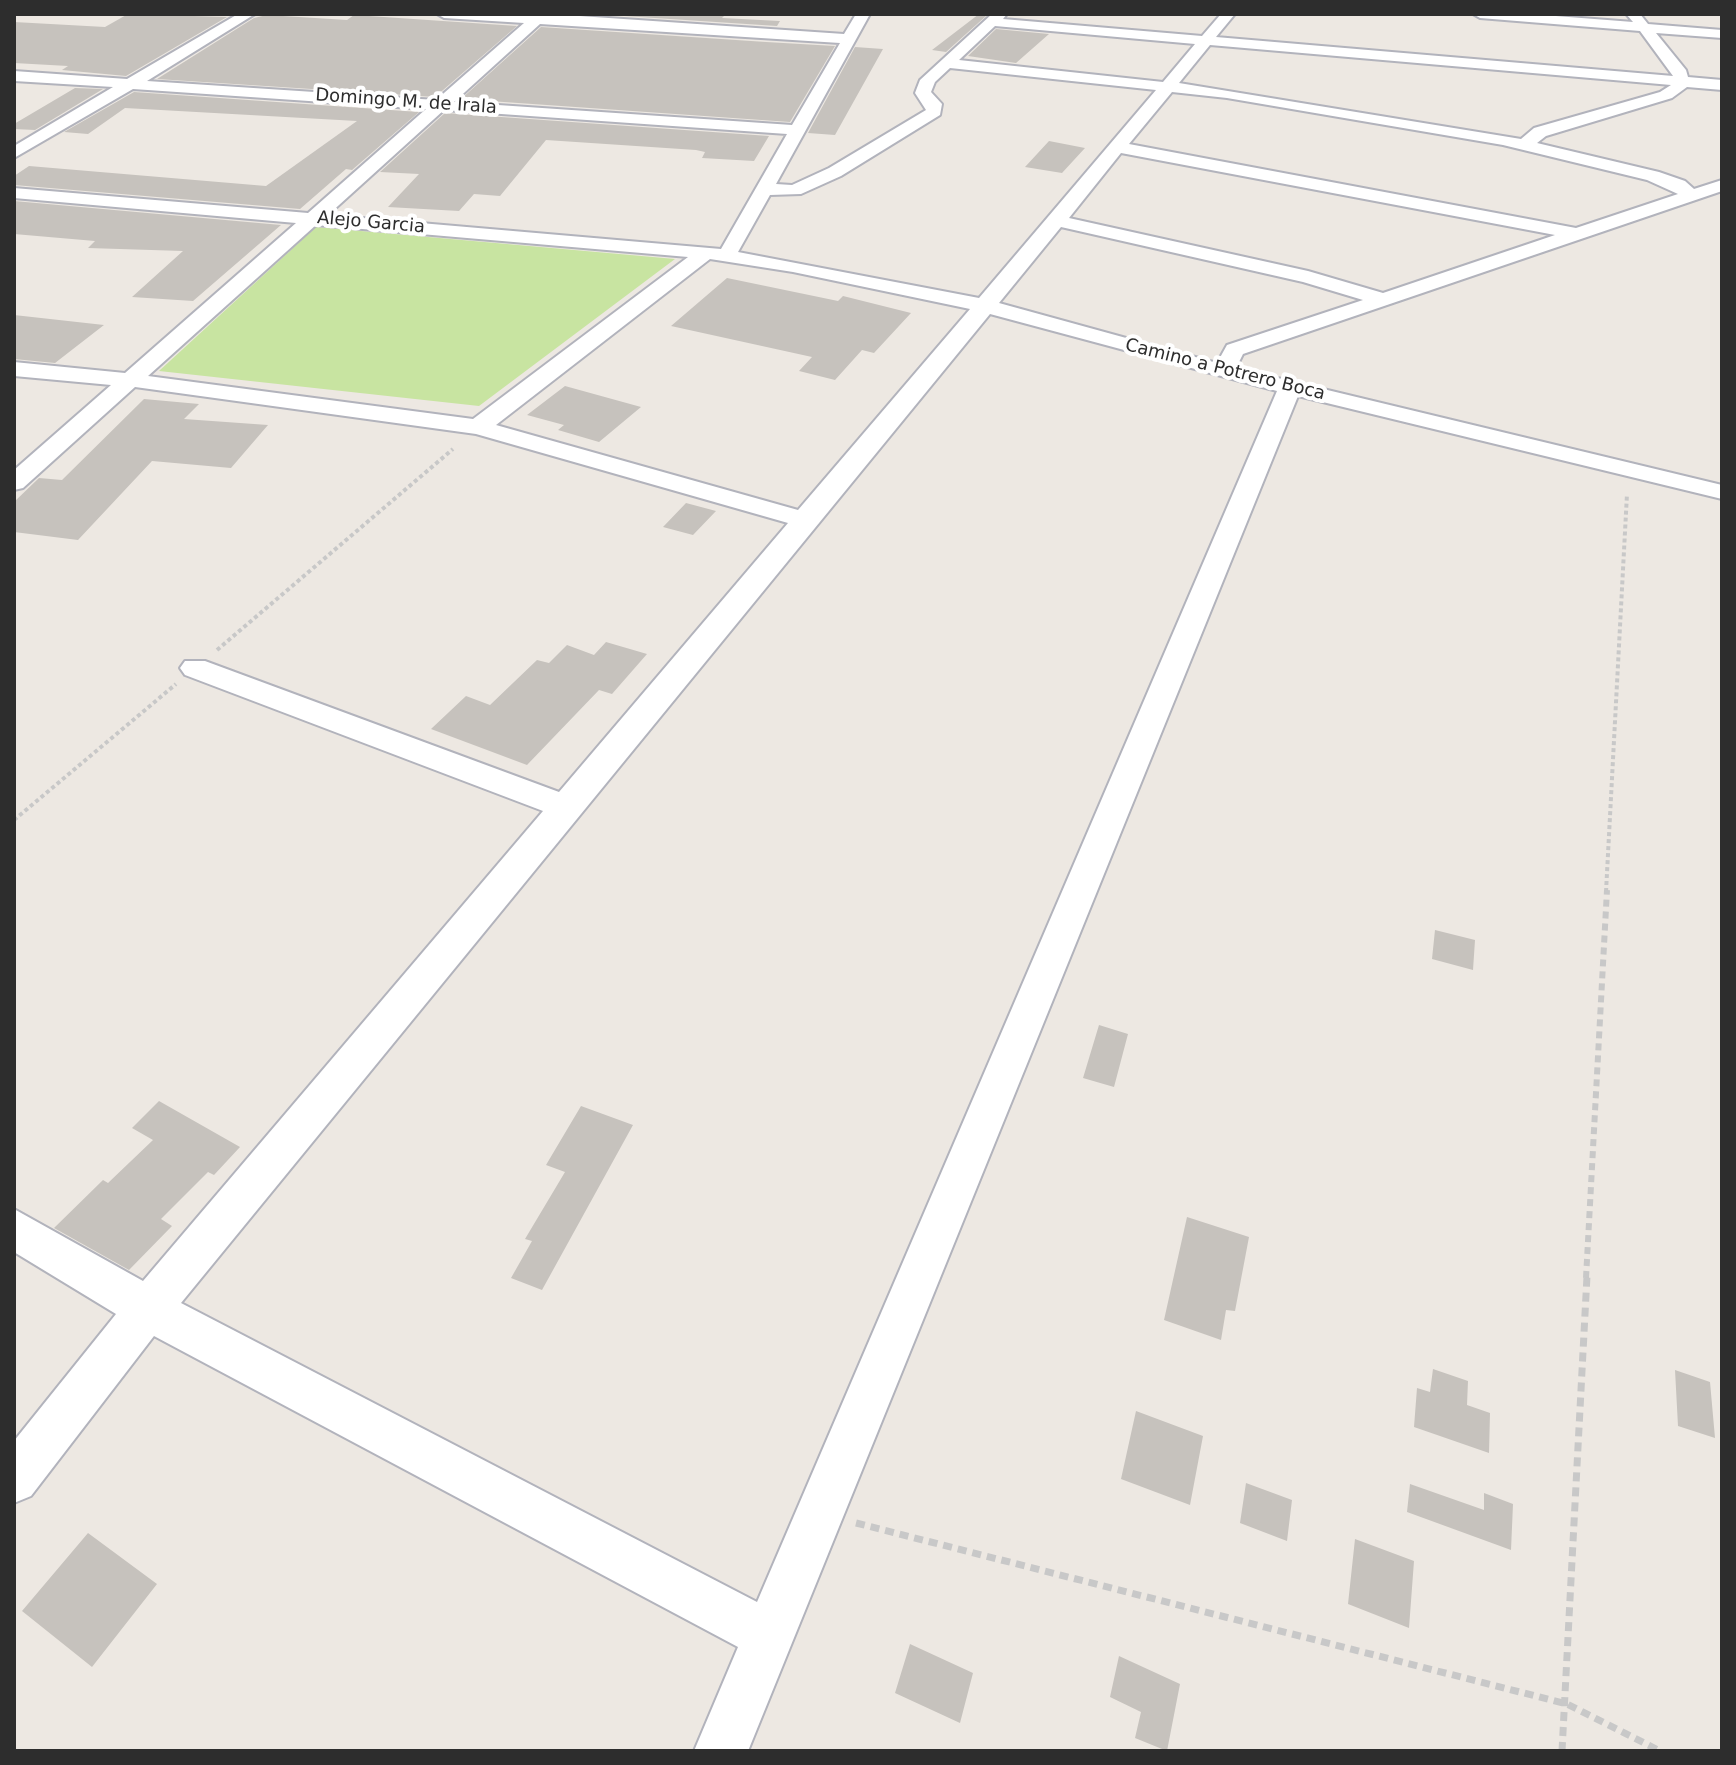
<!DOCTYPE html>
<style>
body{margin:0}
#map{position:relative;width:1736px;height:1765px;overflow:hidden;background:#ede8e2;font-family:"DejaVu Sans",sans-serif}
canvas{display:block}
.frame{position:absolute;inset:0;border:16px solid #2d2d2d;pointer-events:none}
</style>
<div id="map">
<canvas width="1736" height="1765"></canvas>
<div class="frame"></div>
</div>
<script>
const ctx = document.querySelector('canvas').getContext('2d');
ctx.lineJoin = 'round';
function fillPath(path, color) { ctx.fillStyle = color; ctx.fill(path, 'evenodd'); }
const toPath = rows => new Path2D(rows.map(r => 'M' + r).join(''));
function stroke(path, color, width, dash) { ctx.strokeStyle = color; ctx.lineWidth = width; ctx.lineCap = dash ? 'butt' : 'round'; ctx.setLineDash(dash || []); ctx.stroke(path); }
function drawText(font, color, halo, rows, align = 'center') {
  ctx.font = font + ' "DejaVu Sans",sans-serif'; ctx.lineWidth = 8; ctx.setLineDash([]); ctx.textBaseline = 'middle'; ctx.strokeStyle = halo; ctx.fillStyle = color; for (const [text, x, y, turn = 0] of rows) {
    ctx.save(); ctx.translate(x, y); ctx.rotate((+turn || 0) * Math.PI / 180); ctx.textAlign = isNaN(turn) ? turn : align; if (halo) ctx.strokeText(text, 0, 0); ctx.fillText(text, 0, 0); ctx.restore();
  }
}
const pitch = toPath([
 [316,227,675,259,479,406,159,371]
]);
const building = toPath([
 [128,14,227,17,126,76,62,70,68,66,14,63,14,22,105,27],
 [594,14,726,14,722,18,780,21,777,26],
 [979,14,986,16,946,52,932,50],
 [267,15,347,20,354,15,517,26,435,97,157,79,254,18],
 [541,27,766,42,835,46,790,122,461,99],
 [996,29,1049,34,1016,63,968,56],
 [855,47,883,49,835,135,808,133],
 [75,88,103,89,35,130,14,129,14,124],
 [134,92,419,112,352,170,346,169,300,209,14,185,14,176,29,166,266,186,357,121,125,108,88,134,64,132],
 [445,113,769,136,754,161,702,158,705,152,696,150,546,140,500,196,474,194,459,211,388,207,419,174,380,172],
 [1049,141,1085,148,1062,173,1025,167],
 [14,201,281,225,193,301,132,297,183,251,88,248,95,241,14,234],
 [727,278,838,301,843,296,911,313,874,353,862,350,835,380,799,371,812,357,671,326],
 [14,315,104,325,55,363,14,359],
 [565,386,641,407,599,442,558,430,564,425,527,415],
 [144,399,199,404,184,419,268,425,231,468,152,461,78,540,14,532,14,502,39,478,62,480],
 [686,503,716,511,693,535,663,527],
 [606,642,647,654,612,694,599,690,527,765,431,729,466,696,490,705,537,660,549,663,567,645,594,655],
 [1435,930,1475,940,1473,970,1432,959],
 [1099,1025,1128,1034,1114,1087,1083,1078],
 [159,1101,240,1147,214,1175,208,1172,161,1219,172,1226,129,1270,54,1228,103,1180,108,1183,153,1140,132,1128],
 [581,1106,633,1125,542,1290,511,1278,532,1241,525,1239,565,1172,546,1165],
 [1187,1217,1249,1237,1235,1311,1226,1310,1221,1340,1164,1320],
 [1433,1369,1468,1381,1467,1405,1490,1413,1489,1453,1414,1427,1417,1388,1430,1392],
 [1675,1370,1710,1382,1715,1438,1678,1426],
 [1136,1411,1203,1436,1190,1505,1121,1479],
 [1246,1483,1292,1500,1287,1541,1240,1523],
 [1410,1484,1484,1510,1484,1493,1513,1504,1511,1550,1407,1512],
 [88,1533,157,1584,92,1667,22,1611],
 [1355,1539,1414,1561,1409,1628,1348,1604],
 [910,1644,973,1673,960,1723,895,1693],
 [1119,1656,1180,1684,1167,1751,1135,1738,1141,1712,1110,1697]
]);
const pathFar2 = toPath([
 [217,650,453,449],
 [14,820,176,684],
 [1606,892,1627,494]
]);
const pathFar1 = toPath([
 [1586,1278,1607,890]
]);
const path = toPath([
 [856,1523,1567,1704,1660,1751],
 [1562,1751,1587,1276]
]);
const minor = toPath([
 [238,14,255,14,147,81,436,100,524,23,444,18,437,14,550,14,844,34,856,14,870,14,776,184,792,185,829,168,926,110,915,93,920,80,992,14,1007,14,1003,19,1202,36,1221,14,1235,14,1216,37,1673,76,1640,31,1480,18,1473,14,1530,14,1633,22,1626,14,1640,14,1648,24,1722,30,1722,38,1656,33,1686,70,1688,77,1722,80,1722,90,1687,87,1672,98,1546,136,1537,143,1659,172,1685,181,1694,189,1722,180,1722,191,1243,354,1236,368,1722,485,1722,499,1298,396,748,1751,694,1751,738,1647,154,1336,31,1496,14,1503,14,1441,116,1314,14,1252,14,1209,143,1281,543,811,185,675,180,668,185,661,205,661,559,792,788,523,476,434,135,387,23,488,14,490,14,470,111,385,14,376,14,362,125,373,296,223,14,198,14,188,308,213,426,109,133,89,14,158,14,146,113,87,14,81,14,71,127,79,238,14],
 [540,24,840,43,792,125,454,102,540,24],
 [995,26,1195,44,1163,82,959,60,995,26],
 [1210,45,1671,85,1660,92,1534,128,1521,139,1179,83,1210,45],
 [950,68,1156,90,979,298,738,252,770,195,801,194,841,176,940,115,942,104,931,92,935,82,950,68],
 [1172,92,1227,98,1503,145,1647,180,1678,194,1576,228,1129,144,1172,92],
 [444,110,787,134,721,249,328,215,444,110],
 [1121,153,1555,235,1383,293,1308,271,1069,218,1121,153],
 [316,225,688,257,473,419,148,376,316,225],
 [1061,227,1303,282,1363,300,1227,345,1217,363,999,303,1061,227],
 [710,259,793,272,970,309,798,510,496,425,710,259],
 [990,314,1277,391,757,1602,181,1303,990,314]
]);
const farStreetnames = [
 ["Domingo M. de Irala",406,102,4],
 ["Alejo Garcia",371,223,5],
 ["Camino a Potrero Boca",1225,370,14]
];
fillPath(pitch, '#c8e4a1');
fillPath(building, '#c6c2bd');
stroke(minor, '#b2b3bc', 4);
stroke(pathFar2, '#c8c8c8', 4, [4, 3]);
stroke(pathFar1, '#c8c8c8', 6, [7, 5]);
stroke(path, '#c8c8c8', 7, [9, 6]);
fillPath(minor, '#fff');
drawText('18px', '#2d2d2d', '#fff', farStreetnames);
</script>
